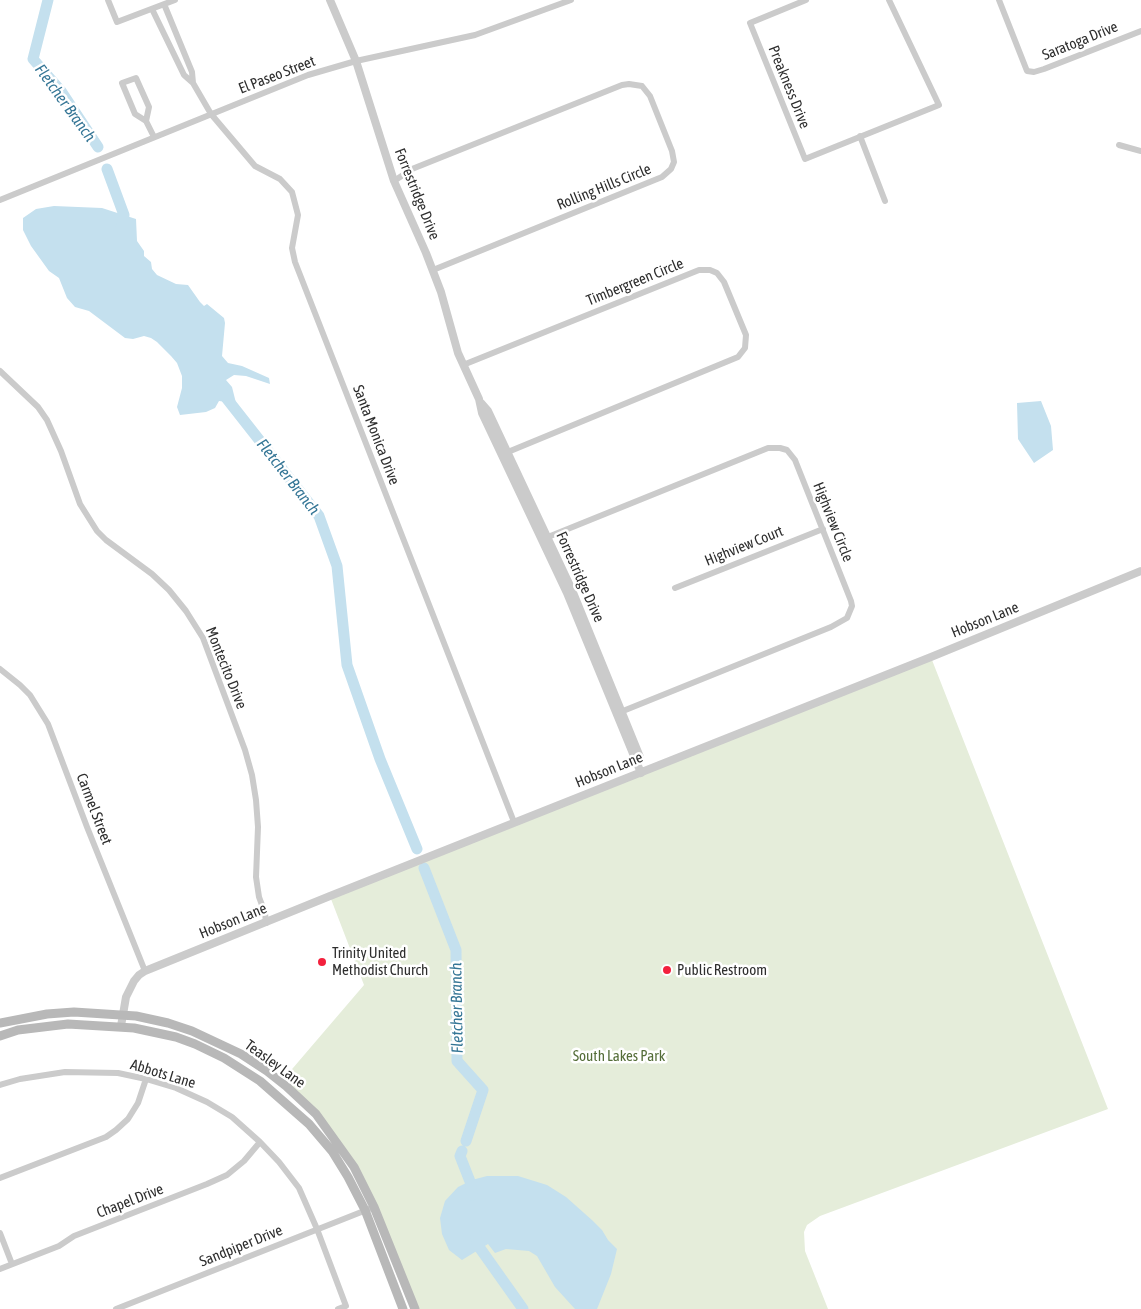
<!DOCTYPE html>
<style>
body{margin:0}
canvas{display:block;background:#fff}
</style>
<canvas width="1141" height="1309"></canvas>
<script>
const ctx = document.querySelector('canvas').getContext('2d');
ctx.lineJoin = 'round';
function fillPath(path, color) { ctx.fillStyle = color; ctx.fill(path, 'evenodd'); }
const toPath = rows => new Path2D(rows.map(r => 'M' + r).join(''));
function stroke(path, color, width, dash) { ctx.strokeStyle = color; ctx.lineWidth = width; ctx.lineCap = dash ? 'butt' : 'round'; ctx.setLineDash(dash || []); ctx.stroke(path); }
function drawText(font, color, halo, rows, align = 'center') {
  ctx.font = font + ' "Asap Condensed",sans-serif'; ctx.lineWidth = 5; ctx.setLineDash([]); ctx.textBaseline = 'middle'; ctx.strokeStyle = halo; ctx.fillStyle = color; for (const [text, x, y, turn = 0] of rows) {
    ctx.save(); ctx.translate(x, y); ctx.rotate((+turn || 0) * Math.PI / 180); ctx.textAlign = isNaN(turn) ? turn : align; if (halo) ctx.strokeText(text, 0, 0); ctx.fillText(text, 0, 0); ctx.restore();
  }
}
const green = toPath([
 [932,660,1108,1109,820,1216,807,1225,804,1232,805,1251,828,1309,416,1309,374,1207,316,1114,281,1082,364,985,331,899]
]);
const water = toPath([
 [54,206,102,208,136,219,137,241,144,251,144,256,151,262,152,269,157,275,176,284,188,285,200,302,204,306,207,304,224,318,225,323,222,356,228,363,242,366,269,378,270,384,246,376,234,375,226,380,232,387,236,403,219,401,215,408,206,412,180,415,177,407,182,388,182,376,177,363,171,356,157,342,151,338,144,336,133,339,125,338,89,311,75,307,67,298,59,278,49,271,31,246,23,230,23,218,36,209],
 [1041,401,1051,426,1053,450,1034,463,1018,439,1017,403],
 [487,1176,518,1176,547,1185,566,1197,593,1221,602,1230,608,1240,617,1249,611,1274,597,1309,575,1309,555,1287,537,1256,529,1251,506,1249,495,1253,488,1244,462,1260,449,1250,442,1234,440,1218,445,1201,458,1187,472,1180]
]);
const river = toPath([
 [48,0,33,59,61,91,98,147],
 [107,169,124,215,121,229],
 [220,390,319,516,337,566,347,665,380,759,417,849],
 [424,868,456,950,457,1061,483,1090,466,1141],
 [462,1151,460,1156,471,1184,472,1195],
 [476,1235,477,1244,523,1309]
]);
const minor = toPath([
 [108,0,117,22,175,0],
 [806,0,750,23,805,159,939,105,889,0],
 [999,0,1027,71,1034,72,1044,69,1141,31],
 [164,4,192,72,193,83],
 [152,9,184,75,193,83,211,114,255,166,280,179,292,192,298,215,292,248,295,262,514,822],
 [146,121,149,107,136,78,122,83,135,114,146,121,154,137],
 [860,136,885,201],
 [1119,145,1141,151],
 [394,181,412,169,622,85,629,84,642,86,650,96,672,151,674,162,671,169,662,177,433,270],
 [0,200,308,75,356,61,475,35,571,0],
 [463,365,699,270,710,270,717,273,724,282,746,335,745,348,738,357,503,454],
 [0,371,38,407,47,420,61,451,80,504,97,531,106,540,152,574,169,590,186,611,203,638,245,750,252,775,256,800,258,827,256,877,259,897,265,913,266,923],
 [543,539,768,448,780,448,787,450,795,460,851,601,852,606,847,618,831,627,618,713],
 [675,588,823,529],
 [0,669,20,685,30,695,48,724,87,827,145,971],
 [0,1085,20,1079,65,1072,118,1073,146,1079,176,1088,207,1102,232,1117,260,1142,279,1162,299,1188,317,1229,346,1306,338,1309],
 [0,1178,106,1137,116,1130,128,1119,138,1103,146,1079],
 [0,1233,12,1264],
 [0,1269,59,1246,74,1236,207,1184,227,1175,244,1161,260,1142],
 [116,1309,374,1207]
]);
const tertiary = toPath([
 [330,0,356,61,394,181,426,253,441,292,458,353,479,399,482,413,567,593,641,773],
 [481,403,488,411,572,590,640,757],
 [121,1026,126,997,134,981,139,975,145,971,330,896,931,657,1141,571]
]);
const secondary = toPath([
 [0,1023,47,1014,74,1012,136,1016,168,1023,192,1031,241,1054,267,1071,286,1086,316,1114,354,1167,374,1207,415,1309],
 [0,1036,18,1030,68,1024,134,1028,176,1037,195,1044,224,1058,260,1081,309,1124,332,1151,348,1177,365,1210,403,1309]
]);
const markers = [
 [322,962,5,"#f3213d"],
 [667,970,5,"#f3213d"]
];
const streetNames = [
 ["Saratoga Drive",1080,41,-22],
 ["El Paseo Street",277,75,-21],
 ["Preakness Drive",789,87,68],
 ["Rolling Hills Circle",604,187,-22],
 ["Forrestridge Drive",417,194,68],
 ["Timbergreen Circle",635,282,-22],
 ["Santa Monica Drive",376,435,69],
 ["Highview Circle",833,522,68],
 ["Highview Court",744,546,-22],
 ["Forrestridge Drive",580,577,66],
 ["Hobson Lane",985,620,-22],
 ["Montecito Drive",226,668,68],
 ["Hobson Lane",609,770,-22],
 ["Carmel Street",94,809,69],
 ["Hobson Lane",233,921,-22],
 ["Teasley Lane",275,1064,36],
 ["Abbots Lane",163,1074,17],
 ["Chapel Drive",130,1201,-21],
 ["Sandpiper Drive",241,1246,-22]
];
const poiNames = [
 ["Trinity United",332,953],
 ["Methodist Church",332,970],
 ["Public Restroom",677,970]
];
const parkNames = [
 ["South Lakes Park",619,1056]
];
const waterNames = [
 ["Fletcher Branch",65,103,54],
 ["Fletcher Branch",288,477,52],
 ["Fletcher Branch",457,1008,-91]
];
fillPath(green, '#e5edda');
fillPath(water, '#c4e0ee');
stroke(river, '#c4e0ee', 11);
stroke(minor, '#cbcbcb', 6);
stroke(tertiary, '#cbcbcb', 8);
stroke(secondary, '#b8b8b8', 9);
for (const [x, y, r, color] of markers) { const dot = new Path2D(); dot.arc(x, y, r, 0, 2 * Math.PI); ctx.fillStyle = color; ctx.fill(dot); stroke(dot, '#fff', 2); }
drawText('15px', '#2e2e2e', '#fff', streetNames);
drawText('15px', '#2e2e2e', '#fff', poiNames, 'left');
drawText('15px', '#546d38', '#fff', parkNames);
drawText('italic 16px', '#357696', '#fff', waterNames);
</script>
